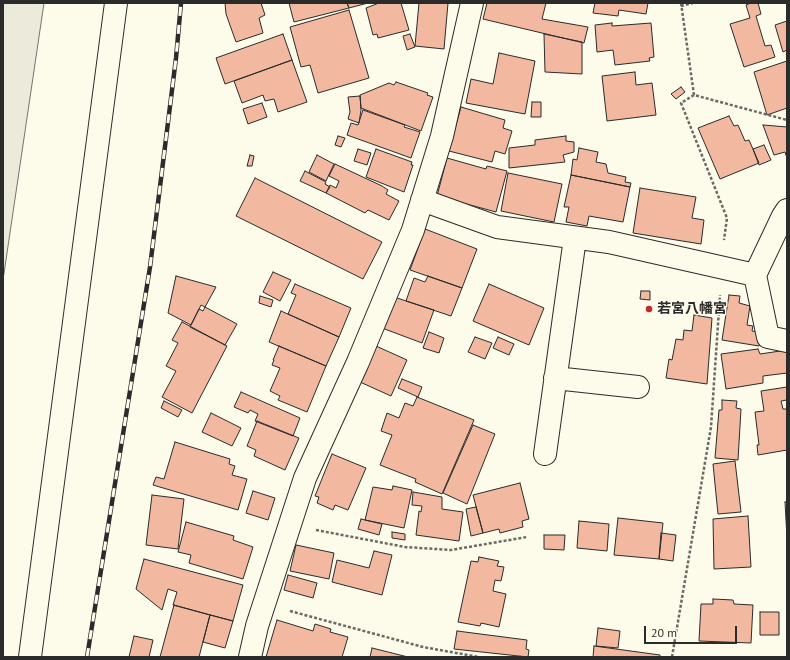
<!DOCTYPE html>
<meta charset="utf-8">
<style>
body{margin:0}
#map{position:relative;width:790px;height:660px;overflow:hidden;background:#fdfbea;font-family:"PT Sans",sans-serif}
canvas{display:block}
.frame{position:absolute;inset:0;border:4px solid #2b2b2b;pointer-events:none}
.scale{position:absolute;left:644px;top:626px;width:93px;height:18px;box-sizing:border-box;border:2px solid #2b2b2b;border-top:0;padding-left:5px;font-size:12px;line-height:14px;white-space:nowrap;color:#2b2b2b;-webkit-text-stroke:3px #fdfbea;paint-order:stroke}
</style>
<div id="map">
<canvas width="790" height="660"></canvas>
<div class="frame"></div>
<div class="scale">20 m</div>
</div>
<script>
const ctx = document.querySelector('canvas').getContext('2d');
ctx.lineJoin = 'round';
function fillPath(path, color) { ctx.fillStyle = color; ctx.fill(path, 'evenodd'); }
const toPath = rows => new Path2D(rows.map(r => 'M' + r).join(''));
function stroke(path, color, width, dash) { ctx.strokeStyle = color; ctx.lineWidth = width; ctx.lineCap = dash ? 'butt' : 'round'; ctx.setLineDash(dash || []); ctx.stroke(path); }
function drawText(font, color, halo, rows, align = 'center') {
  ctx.font = font + ' "PT Sans","Noto Sans JP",sans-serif'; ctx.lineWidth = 3; ctx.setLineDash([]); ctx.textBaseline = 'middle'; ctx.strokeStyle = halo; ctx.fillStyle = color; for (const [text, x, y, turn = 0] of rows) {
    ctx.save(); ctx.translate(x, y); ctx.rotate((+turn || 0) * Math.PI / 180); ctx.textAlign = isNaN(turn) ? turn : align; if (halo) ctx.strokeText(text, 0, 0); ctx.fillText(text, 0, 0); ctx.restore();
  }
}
const green = toPath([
 [3,3,44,3,3,280,3,3]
]);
const building = toPath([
 [225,3,261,3,265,15,259,18,263,33,236,42,226,14,225,3],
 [289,3,347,3,349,8,294,22,289,3],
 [347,3,368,3,349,8,347,3],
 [379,3,401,3,409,30,378,38,377,34,373,35,366,8,379,3],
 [419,3,448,3,444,49,415,46,419,3],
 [487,3,546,3,542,19,588,27,584,43,483,19,487,3],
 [595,3,648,3,646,14,619,10,618,16,593,13,595,3],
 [751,3,758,3,761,14,756,16,765,46,771,45,775,57,744,67,730,24,750,18,746,5,751,3],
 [349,10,369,78,318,93,310,65,301,67,290,27,349,10],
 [787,21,787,50,783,52,775,25,787,21],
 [612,23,612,26,651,23,654,57,649,58,650,61,615,65,613,50,597,52,595,25,612,23],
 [283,34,292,60,225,84,216,58,283,34],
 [410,34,415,47,407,50,403,36,410,34],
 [544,34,582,42,582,74,545,72,544,34],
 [499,53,535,61,525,114,466,103,471,79,493,84,499,53],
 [292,60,307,102,278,112,274,99,265,101,263,95,242,103,234,81,292,60],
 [787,61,787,108,767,115,754,72,787,61],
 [635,72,636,85,652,83,656,115,607,121,602,76,635,72],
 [396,82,428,93,427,95,433,97,421,131,361,108,360,95,389,83,394,85,396,82],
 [681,87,685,92,676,99,671,94,681,87],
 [360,96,361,110,359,123,348,119,350,112,348,97,360,96],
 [532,102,541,102,541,117,531,117,532,102],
 [262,103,267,117,248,124,243,109,262,103],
 [461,107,505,120,503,128,512,131,505,154,495,151,492,162,449,151,461,107],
 [363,110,405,125,404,127,420,132,411,158,347,135,351,123,358,125,363,110],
 [729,116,734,126,738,125,745,141,749,140,759,163,720,179,698,128,729,116],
 [763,125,787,127,787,158,785,152,774,155,763,125],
 [338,136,345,138,341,147,335,145,338,136],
 [566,136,566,141,574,142,574,152,563,155,565,162,509,168,509,148,535,145,535,140,566,136],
 [764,145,771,160,759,165,753,149,764,145],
 [579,148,598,152,596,162,606,164,608,173,626,177,625,182,631,183,630,187,571,175,573,159,577,160,579,148],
 [358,149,371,153,367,165,354,161,358,149],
 [376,149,412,162,411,165,413,165,404,192,366,177,376,149],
 [250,155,254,156,252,166,247,166,250,155],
 [317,155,334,164,326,181,309,172,317,155],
 [447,158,486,169,487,166,507,171,496,212,437,196,447,158],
 [335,164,382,186,388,190,386,194,399,201,389,220,368,210,365,213,326,193,330,185,336,188,339,181,329,176,335,164],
 [305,171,326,182,325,184,330,187,326,193,300,181,305,171],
 [508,173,562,184,554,222,501,211,508,173],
 [571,175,630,187,623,222,589,216,587,226,566,222,569,207,564,207,571,175],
 [255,178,382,242,363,279,236,216,255,178],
 [640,188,696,197,692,218,704,220,701,244,633,233,640,188],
 [425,229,477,249,462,288,410,270,425,229],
 [273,272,291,280,280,301,263,292,273,272],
 [176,276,216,287,205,307,201,305,191,325,168,313,176,276],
 [428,276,462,288,451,316,406,301,414,278,425,282,428,276],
 [295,284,351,308,339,337,288,314,296,295,291,293,295,284],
 [489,284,544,308,529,345,473,321,489,284],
 [641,291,650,291,650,300,640,299,641,291],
 [729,295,740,296,739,303,750,306,747,325,753,326,752,331,758,332,761,338,759,346,722,340,729,295],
 [260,296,273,300,271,307,259,303,260,296],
 [394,297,434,310,422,343,382,328,394,297],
 [205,307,237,324,225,345,190,327,199,309,203,311,205,307],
 [281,311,339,337,326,366,269,342,281,311],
 [694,315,712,318,707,384,666,378,669,359,672,360,676,339,683,340,684,330,692,331,694,315],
 [182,322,227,346,192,413,162,397,176,371,166,366,178,343,172,340,182,322],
 [429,332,444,338,439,353,423,348,429,332],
 [475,337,492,343,485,359,468,352,475,337],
 [498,337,514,344,509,355,493,348,498,337],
 [279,346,326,366,307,412,278,400,280,396,270,391,280,368,272,365,274,360,273,360,279,346],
 [376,346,407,360,391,396,360,382,376,346],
 [758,349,760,354,787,350,787,373,763,376,763,383,726,389,721,354,758,349],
 [402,379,422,387,418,397,398,388,402,379],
 [787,387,787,400,781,401,783,409,787,409,787,450,758,455,757,445,759,445,755,412,764,411,761,391,787,387],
 [241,392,300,418,293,436,255,421,258,414,250,410,248,413,234,407,241,392],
 [417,397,474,420,442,494,415,482,416,479,380,465,392,435,381,431,387,413,399,418,405,403,413,406,417,397],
 [722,400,737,401,736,408,741,409,738,460,715,458,719,410,722,410,722,400],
 [164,401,182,410,178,417,161,408,164,401],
 [211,413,241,428,232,446,202,432,211,413],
 [257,421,299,438,285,470,254,456,256,450,247,446,257,421],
 [473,425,495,434,467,504,443,493,473,425],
 [175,442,230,459,229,464,235,466,232,475,247,479,238,510,153,485,156,477,164,479,175,442],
 [332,454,366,468,348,510,335,505,333,510,317,503,319,497,315,496,332,454],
 [735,461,741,512,718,514,713,464,735,461],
 [520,483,529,519,522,521,523,527,500,533,499,529,483,533,473,495,520,483],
 [393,486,412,490,404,528,365,520,373,487,392,490,393,486],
 [253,491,275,498,268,520,246,513,253,491],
 [413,492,442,497,442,509,463,512,459,541,416,535,419,511,421,512,422,506,412,505,413,492],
 [152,495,184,499,178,549,146,545,152,495],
 [785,502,787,502,787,538,785,502],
 [476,507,483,533,471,536,466,509,476,507],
 [748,516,751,567,714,569,713,519,748,516],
 [618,518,663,523,659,559,614,555,618,518],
 [361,519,382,524,379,535,358,529,361,519],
 [579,521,609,524,607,551,577,548,579,521],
 [186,522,234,536,233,540,253,547,243,579,189,563,191,555,178,552,186,522],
 [392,532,405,534,405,540,392,538,392,532],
 [661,533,676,535,673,561,659,559,661,533],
 [544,535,565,535,564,550,544,549,544,535],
 [296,545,334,553,329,579,290,571,296,545],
 [374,551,392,555,382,595,332,582,337,560,369,568,374,551],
 [479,557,499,561,497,566,504,567,501,581,495,580,493,591,506,594,499,627,481,623,480,626,458,622,471,561,478,562,479,557],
 [144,559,243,585,233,621,173,605,177,592,168,589,162,610,136,589,144,559],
 [288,575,317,583,313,598,284,590,288,575],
 [713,599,733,600,734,604,753,605,751,643,699,641,701,604,713,604,713,599],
 [174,605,210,615,199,657,160,657,174,605],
 [760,612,779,612,779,635,760,635,760,612],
 [210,615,233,621,225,648,203,642,210,615],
 [277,620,313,631,315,624,331,629,330,632,348,637,342,657,266,657,277,620],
 [598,628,620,631,618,648,596,646,598,628],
 [457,631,527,640,526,649,529,650,528,657,454,649,457,631],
 [134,636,153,640,149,657,129,657,134,636],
 [594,646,660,655,660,657,593,657,594,646],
 [372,648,408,657,370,657,372,648]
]);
const path = toPath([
 [681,3,694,95,787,120],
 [681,6,693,3],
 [694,95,681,103,727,218,724,240],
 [316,530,405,547,451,550,527,537],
 [290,611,423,647,479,657],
 [672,657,711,427,720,295]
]);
const street = toPath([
 [422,200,497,227,609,242,755,275],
 [787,210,783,216,755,275,768,337,787,341],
 [555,378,638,387],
 [545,454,575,238],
 [30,657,116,3],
 [250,657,257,626,305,478,358,362,413,230,442,136,472,3]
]);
const rail = toPath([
 [87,657,150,267,176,58,181,3]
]);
const markers = [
 [649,309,4,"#c62828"]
];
const poiNames = [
 ["若宮八幡宮",657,309]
];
fillPath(green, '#ecebdb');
stroke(green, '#74746e', 1);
fillPath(building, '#f2b8a0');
stroke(building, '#2b2b2b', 1);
stroke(street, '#2b2b2b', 24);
stroke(path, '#6a6964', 2.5, [3, 2]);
stroke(street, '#fdfbea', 22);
stroke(rail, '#2b2b2b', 4.5);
stroke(rail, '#fdfbea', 3, [9]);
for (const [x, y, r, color] of markers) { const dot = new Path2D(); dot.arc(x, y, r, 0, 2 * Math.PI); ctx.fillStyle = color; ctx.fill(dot); stroke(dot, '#fdfbea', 1.5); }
drawText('bold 14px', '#2b2b2b', '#fdfbea', poiNames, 'left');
</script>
